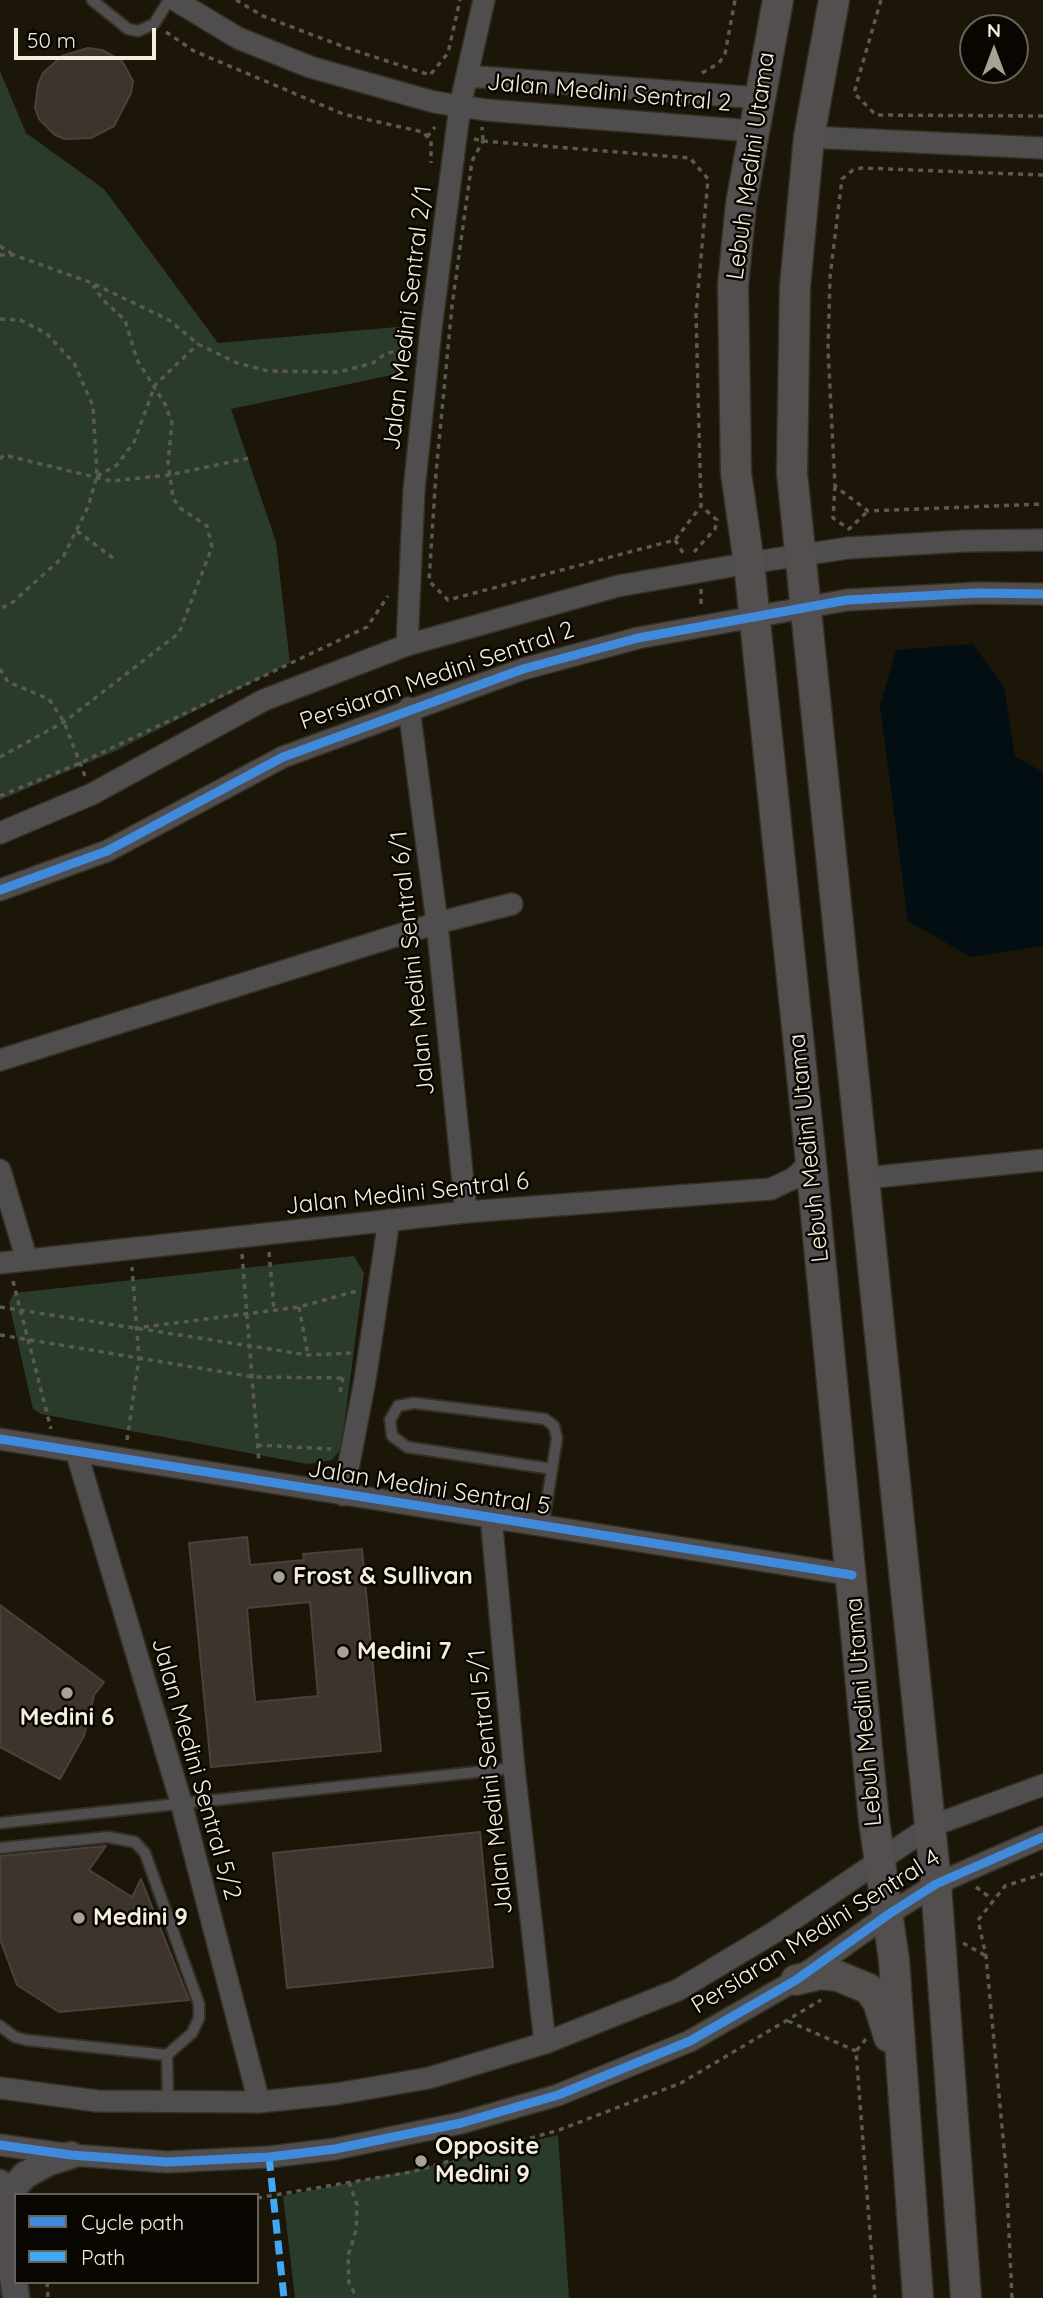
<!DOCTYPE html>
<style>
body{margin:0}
#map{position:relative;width:1043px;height:2298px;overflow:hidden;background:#1b1608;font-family:Quicksand,sans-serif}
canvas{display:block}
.legend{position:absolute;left:14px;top:2193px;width:245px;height:91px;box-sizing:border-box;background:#090500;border:2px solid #676258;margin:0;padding:9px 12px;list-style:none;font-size:21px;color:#f4eedd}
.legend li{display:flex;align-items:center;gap:14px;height:35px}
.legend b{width:35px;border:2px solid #676258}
.north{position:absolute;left:959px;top:14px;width:70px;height:70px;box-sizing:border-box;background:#090500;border:2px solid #676258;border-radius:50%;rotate:0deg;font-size:19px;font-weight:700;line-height:28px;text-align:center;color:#f4eedd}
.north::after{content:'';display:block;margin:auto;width:24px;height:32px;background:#a8a292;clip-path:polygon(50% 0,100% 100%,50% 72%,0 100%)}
.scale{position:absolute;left:14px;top:28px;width:142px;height:32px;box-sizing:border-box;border:4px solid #f4eedd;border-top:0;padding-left:9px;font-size:21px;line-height:24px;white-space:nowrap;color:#f4eedd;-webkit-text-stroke:5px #090500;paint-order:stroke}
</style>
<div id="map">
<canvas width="1043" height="2298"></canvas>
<ul class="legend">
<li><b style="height:9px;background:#408adc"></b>Cycle path</li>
<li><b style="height:9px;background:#3fa9f5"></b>Path</li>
</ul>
<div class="north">N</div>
<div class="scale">50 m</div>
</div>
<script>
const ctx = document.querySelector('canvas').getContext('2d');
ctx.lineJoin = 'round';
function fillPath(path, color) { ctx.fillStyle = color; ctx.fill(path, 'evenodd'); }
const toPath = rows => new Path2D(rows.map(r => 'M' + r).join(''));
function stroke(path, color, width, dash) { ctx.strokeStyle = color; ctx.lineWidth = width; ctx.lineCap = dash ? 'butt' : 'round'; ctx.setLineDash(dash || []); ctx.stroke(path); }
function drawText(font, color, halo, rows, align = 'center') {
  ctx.font = font + ' Quicksand,sans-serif'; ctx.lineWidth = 5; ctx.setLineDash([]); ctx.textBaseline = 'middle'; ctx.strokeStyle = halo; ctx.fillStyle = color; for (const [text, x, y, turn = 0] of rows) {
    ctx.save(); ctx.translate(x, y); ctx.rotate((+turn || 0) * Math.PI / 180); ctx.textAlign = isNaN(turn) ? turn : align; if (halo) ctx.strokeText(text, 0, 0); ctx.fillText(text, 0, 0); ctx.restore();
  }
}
const green = toPath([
 [0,71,26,133,104,189,218,343,408,326,401,373,231,409,276,542,290,663,118,750,0,800],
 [354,1256,364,1273,341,1449,332,1460,307,1464,41,1414,33,1409,9,1303,14,1293],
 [558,2135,569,2298,295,2298,283,2196,409,2171]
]);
const water = toPath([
 [973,644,1004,687,1015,757,1043,772,1043,946,971,957,908,921,880,705,896,650]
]);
const building = toPath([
 [88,48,102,50,122,61,133,81,131,93,114,126,91,138,65,139,55,135,39,119,35,108,38,85,43,73,62,56,88,48],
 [247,1537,250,1565,304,1560,303,1554,362,1549,381,1751,211,1767,189,1543,247,1537],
 [310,1602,318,1696,255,1702,247,1608,310,1602],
 [0,1605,104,1682,94,1695,84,1736,60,1779,0,1747,0,1605],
 [480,1832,493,1967,287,1988,273,1853,480,1832],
 [106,1846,89,1870,132,1897,141,1879,189,2000,59,2012,17,1985,0,1939,0,1856,106,1846]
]);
const path = toPath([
 [236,0,263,16,347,48,430,75,448,53,460,0],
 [881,0,854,93,876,115,1043,116],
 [166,32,194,51,343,114,423,132,431,141,431,163],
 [702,73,719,63,725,54,735,0],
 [427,137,435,127],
 [474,139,483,141,482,127],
 [483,141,690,158,708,179,696,313,701,506,675,540,448,600,429,581,436,473,452,306,472,161,483,141],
 [1043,175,862,168,853,170,842,179,830,277,828,349,835,486,868,511,1043,504],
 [0,246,12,254],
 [0,255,14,255,92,283,169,320,198,344,237,363,268,371,339,372,373,363,385,354,408,348],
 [0,319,20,320,46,333,74,363,93,406,97,476,88,507,63,557,13,602,0,609],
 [0,459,4,455,111,481,169,475,249,458],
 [97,476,117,465,134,442,155,385,198,344],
 [835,486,833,518,849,529,868,511],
 [77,531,113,558],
 [675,540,685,556],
 [694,552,715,529,717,520,701,506],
 [701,589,701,609],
 [0,669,8,682,49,699,64,722,85,776],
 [0,757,64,722,179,633,212,547,207,526,180,508,173,498,168,462,172,423,165,404,137,360,125,320,103,300,93,285],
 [0,796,80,763,367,627,388,596],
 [269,1252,274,1310],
 [242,1254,259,1463],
 [13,1281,51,1429],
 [0,1307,308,1355,351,1353],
 [299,1307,308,1355],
 [144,1327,299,1307,360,1290],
 [0,1335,253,1377,345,1378],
 [340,1392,343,1377],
 [127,1440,139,1358,132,1267],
 [257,1445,331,1449],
 [976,1887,992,1899],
 [963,1943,986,1956],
 [788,2021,856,2051],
 [866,2039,856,2051,875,2298],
 [349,2182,357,2205,356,2230,348,2256,349,2283,357,2298],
 [257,2198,411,2172,559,2130,681,2083,821,2000],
 [47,2282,48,2298],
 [1012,2298,1006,2169,986,1956,978,1920,1005,1886,1043,1874]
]);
const service = toPath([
 [92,0,128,29,138,31,154,24,169,0],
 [543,1525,557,1438,554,1426,545,1419,414,1403,398,1406,390,1420,392,1436,407,1447,552,1469],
 [0,1823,514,1768],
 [0,1848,108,1837,135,1842,145,1853,199,2004,199,2018,192,2033,167,2055,26,2040,15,2037,0,2026],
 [167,2055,168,2103]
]);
const minor = toPath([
 [175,0,238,38,310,67,434,102,486,110,753,131],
 [467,76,759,98],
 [809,137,1043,148],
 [407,645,414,490,431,329,460,106,484,0],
 [409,708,437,923,466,1212],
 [0,833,92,794,264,700,407,645,618,586,749,563,848,548,965,541,1043,540],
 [0,890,107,851,283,757,523,669,638,638,847,600,978,593,1043,594],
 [0,1060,437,923,512,904],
 [0,1170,27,1260],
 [866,1178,1043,1160],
 [0,1263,466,1212,771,1189,794,1178,811,1162],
 [0,1439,852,1575],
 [76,1451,181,1802,259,2102],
 [343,1495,365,1380,389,1220],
 [491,1516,514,1768,545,2043],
 [0,2088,97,2101,259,2102,336,2094,429,2078,545,2043,678,1990,773,1933,929,1827,1043,1785],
 [0,2145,71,2155,167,2162,269,2157,335,2149,461,2123,558,2095,690,2041,796,1980,889,1914,936,1884,1043,1837]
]);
const tertiary = toPath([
 [0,2183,16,2298],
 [6,2206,13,2188,25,2175,49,2162,71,2155]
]);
const secondary = toPath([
 [778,0,741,204,733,285,736,473,749,563,811,1162,874,1821,894,1960,918,2298],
 [834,0,809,137,795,287,792,473,936,1884,966,2298],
 [796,1980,821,1974,838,1976,869,1989,878,2002,889,2037]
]);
const quiet = toPath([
 [269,2157,284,2298]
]);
const cycleway = toPath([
 [0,890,107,851,283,757,523,669,638,638,847,600,978,593,1043,594],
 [0,1439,852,1575],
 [0,2145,71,2155,167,2162,269,2157,335,2149,461,2123,558,2095,690,2041,796,1980,889,1914,936,1884,1043,1837]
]);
const markers = [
 [279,1577,7,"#a8a292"],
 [343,1652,7,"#a8a292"],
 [67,1693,7,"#a8a292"],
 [79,1918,7,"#a8a292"],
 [421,2161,7,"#a8a292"]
];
const streetNames = [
 ["Jalan Medini Sentral 2",609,93,5],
 ["Lebuh Medini Utama",751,166,-82],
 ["Jalan Medini Sentral 2/1",408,318,-83],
 ["Persiaran Medini Sentral 2",437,676,-19],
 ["Jalan Medini Sentral 6/1",413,963,-96],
 ["Lebuh Medini Utama",809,1148,-96],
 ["Jalan Medini Sentral 6",407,1194,-6],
 ["Jalan Medini Sentral 5",429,1488,9],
 ["Lebuh Medini Utama",864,1712,-95],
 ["Jalan Medini Sentral 5/2",196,1769,74],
 ["Jalan Medini Sentral 5/1",491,1782,-96],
 ["Persiaran Medini Sentral 4",816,1932,-32]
];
const poiNames = [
 ["Frost & Sullivan",293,1577],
 ["Medini 7",357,1652],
 ["Medini 6",67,1718,"center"],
 ["Medini 9",93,1918],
 ["Opposite",435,2147],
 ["Medini 9",435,2175]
];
fillPath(green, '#2a3b2b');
fillPath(water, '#020e12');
fillPath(building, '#3d342d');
stroke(building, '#4a413b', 2);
stroke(service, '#332f23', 14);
stroke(minor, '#332f23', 24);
stroke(tertiary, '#332f23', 30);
stroke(secondary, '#332f23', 33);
stroke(path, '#5b5855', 3.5, [5, 5]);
stroke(service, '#504d4e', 10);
stroke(minor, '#504d4e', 21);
stroke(tertiary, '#504d4e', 26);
stroke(secondary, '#524f4e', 30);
stroke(quiet, '#3fa9f5', 7, [14, 7]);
stroke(cycleway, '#408adc', 9);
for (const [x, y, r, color] of markers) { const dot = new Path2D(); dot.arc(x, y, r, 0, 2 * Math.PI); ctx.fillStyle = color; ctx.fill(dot); stroke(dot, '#090500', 2.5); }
drawText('24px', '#f4eedd', '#090500', streetNames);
drawText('bold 24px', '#f4eedd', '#090500', poiNames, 'left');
</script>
